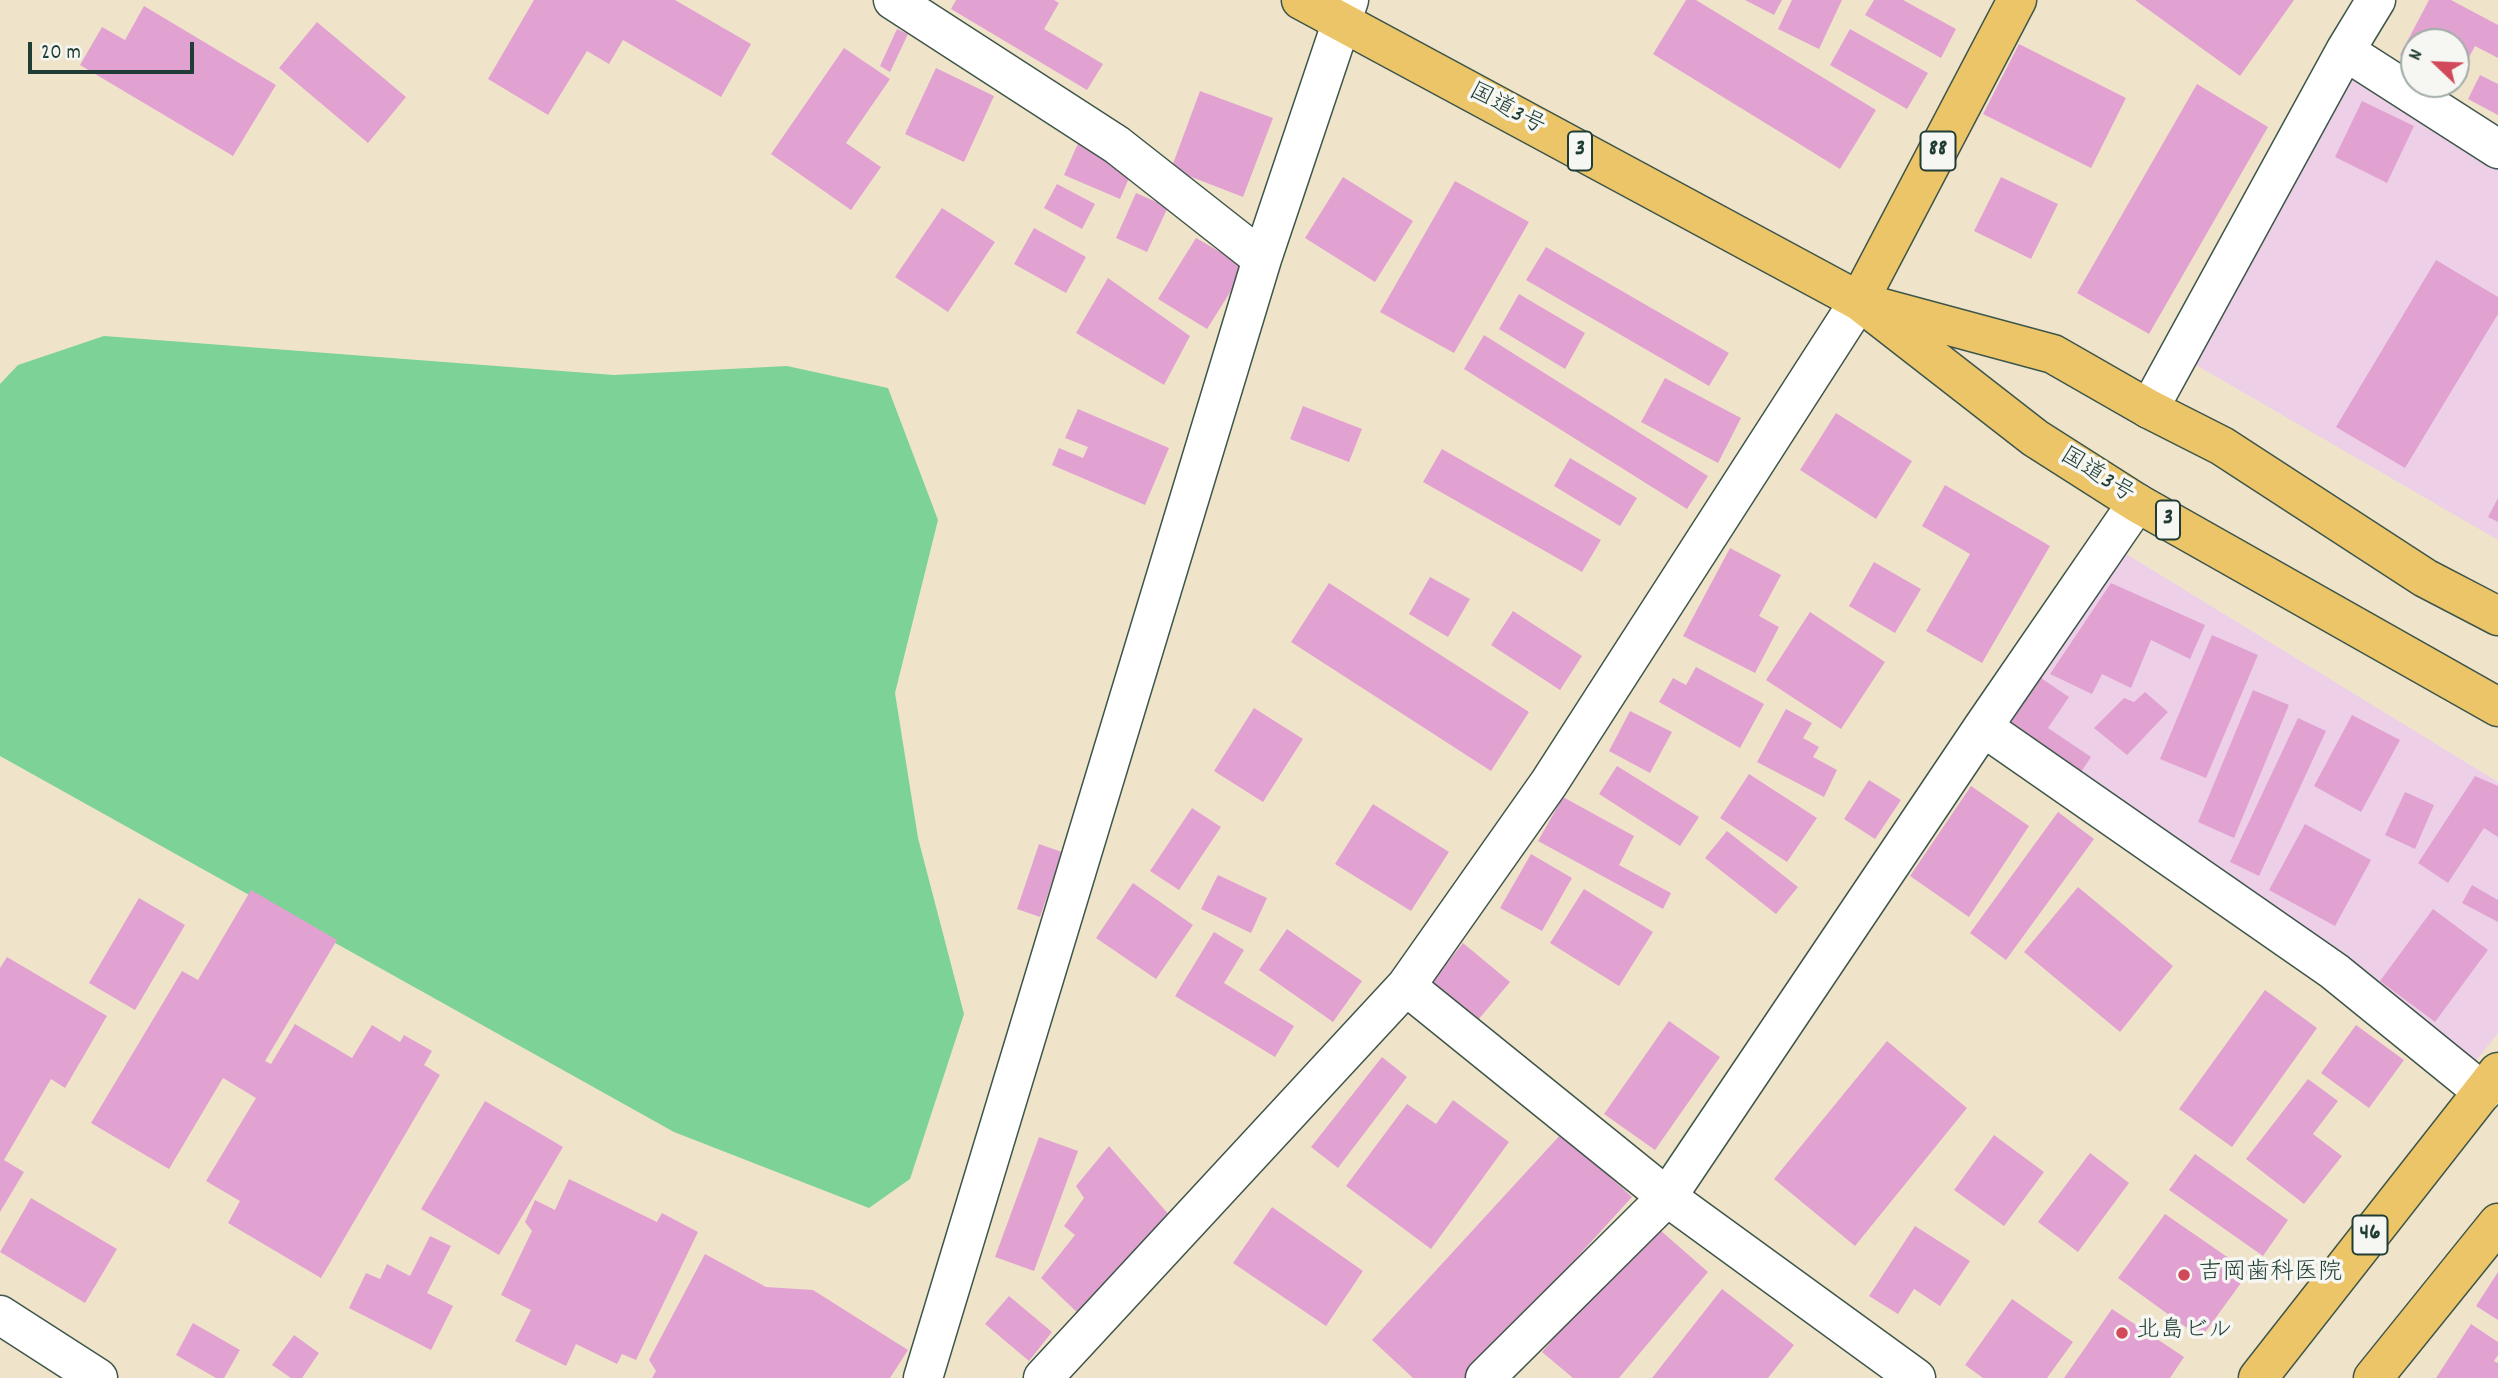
<!DOCTYPE html>
<meta charset="utf-8">
<style>
body{margin:0}
#map{position:relative;width:2498px;height:1378px;overflow:hidden;background:#efe4ca;font-family:Dekko,sans-serif}
canvas{display:block}
.north{position:absolute;left:2400px;top:28px;width:70px;height:70px;box-sizing:border-box;background:#f6f6f2;border:2px solid #a0aca6;border-radius:50%;rotate:293deg;font-size:19px;font-weight:700;line-height:28px;text-align:center;color:#1f3d34}
.north::after{content:'';display:block;margin:auto;width:24px;height:32px;background:#d1495b;clip-path:polygon(50% 0,100% 100%,50% 72%,0 100%)}
.scale{position:absolute;left:28px;top:42px;width:166px;height:32px;box-sizing:border-box;border:4px solid #1f3d34;border-top:0;padding-left:9px;font-size:21px;line-height:24px;white-space:nowrap;color:#1f3d34;-webkit-text-stroke:5px #f6f6f2;paint-order:stroke}
</style>
<div id="map">
<canvas width="2498" height="1378"></canvas>
<div class="north">N</div>
<div class="scale">20 m</div>
</div>
<script>
const ctx = document.querySelector('canvas').getContext('2d');
ctx.lineJoin = 'round';
function fillPath(path, color) { ctx.fillStyle = color; ctx.fill(path, 'evenodd'); }
const toPath = rows => new Path2D(rows.map(r => 'M' + r).join(''));
function stroke(path, color, width, dash) { ctx.strokeStyle = color; ctx.lineWidth = width; ctx.lineCap = dash ? 'butt' : 'round'; ctx.setLineDash(dash || []); ctx.stroke(path); }
function drawText(font, color, halo, rows, align = 'center') {
  ctx.font = font + ' Dekko,"Klee One",sans-serif'; ctx.lineWidth = 7; ctx.setLineDash([]); ctx.textBaseline = 'middle'; ctx.strokeStyle = halo; ctx.fillStyle = color; for (const [text, x, y, turn = 0] of rows) {
    ctx.save(); ctx.translate(x, y); ctx.rotate((+turn || 0) * Math.PI / 180); ctx.textAlign = isNaN(turn) ? turn : align; if (halo) ctx.strokeText(text, 0, 0); ctx.fillText(text, 0, 0); ctx.restore();
  }
}
const built = toPath([
 [2352,79,2498,169,2498,540,2189,361],
 [2123,552,2498,782,2498,1033,2475,1062,1995,725]
]);
const green = toPath([
 [104,336,614,375,787,366,888,388,938,520,895,693,918,838,964,1014,910,1179,869,1208,674,1132,0,756,0,384,18,365]
]);
const building = toPath([
 [534,0,675,0,751,44,721,97,623,40,609,64,587,51,548,115,488,79],
 [956,0,1054,0,1059,3,1044,29,1103,64,1087,90,951,9],
 [1686,0,1696,0,1876,110,1840,169,1653,54],
 [1745,0,1782,0,1774,15],
 [1792,0,1842,0,1819,49,1778,29],
 [1874,0,1903,0,1956,29,1941,58,1865,15],
 [2135,0,2294,0,2240,76],
 [2429,0,2451,0,2498,25,2498,58,2475,46,2456,82,2456,42,2414,42,2414,63,2400,55],
 [144,6,276,85,233,156,80,65,102,27,125,40],
 [317,22,406,97,368,143,279,68],
 [897,29,908,34,890,72,880,66],
 [1850,29,1928,73,1907,109,1830,65],
 [2019,44,2126,98,2091,168,1983,114],
 [844,48,890,79,846,143,881,167,851,210,771,154],
 [936,68,994,96,964,162,905,134],
 [2480,75,2498,84,2498,115,2468,99],
 [2197,84,2268,127,2149,334,2077,293],
 [1200,91,1273,118,1243,197,1171,169],
 [2362,101,2414,126,2387,183,2335,157],
 [1080,139,1135,164,1120,199,1064,175],
 [1343,177,1413,221,1375,282,1305,238],
 [2001,177,2058,204,2031,259,1974,231],
 [1455,181,1529,222,1454,353,1380,312],
 [1057,184,1095,204,1082,229,1044,208],
 [1136,193,1168,207,1147,252,1116,238],
 [942,208,995,242,948,312,895,277],
 [1034,228,1086,257,1066,293,1014,264],
 [1196,238,1246,267,1207,329,1158,299],
 [1546,247,1729,353,1709,386,1526,280],
 [2436,260,2498,297,2498,314,2405,468,2336,427],
 [1108,278,1190,336,1164,385,1076,333],
 [1519,294,1585,333,1565,369,1499,329],
 [1484,335,1708,476,1687,509,1464,369],
 [1665,378,1741,418,1718,463,1641,422],
 [1303,406,1362,429,1349,462,1290,439],
 [1078,409,1169,448,1145,505,1052,465,1059,448,1083,458,1088,447,1065,438],
 [1836,413,1912,461,1876,519,1800,470],
 [1442,449,1601,540,1582,572,1423,482],
 [1570,458,1637,498,1620,526,1554,486],
 [1945,485,2050,546,1982,663,1926,631,1970,554,1922,526],
 [2498,498,2498,522,2488,517],
 [1730,548,1781,575,1759,616,1779,627,1755,673,1683,636],
 [1874,562,1921,589,1895,633,1849,606],
 [1430,577,1470,599,1448,637,1409,614],
 [1329,583,1529,712,1491,771,1291,642],
 [2111,583,2205,625,2190,659,2151,640,2131,688,2102,674,2092,694,2050,674],
 [1513,611,1582,656,1560,690,1491,645],
 [1810,612,1885,662,1841,729,1766,680],
 [2212,635,2258,655,2206,778,2160,759],
 [1696,667,1764,704,1740,748,1659,702,1673,678,1686,685],
 [2041,678,2069,697,2048,728,2091,757,2081,772,2010,724],
 [2253,690,2289,705,2234,838,2198,822],
 [2145,692,2168,712,2127,755,2094,728,2124,698,2134,702],
 [1254,708,1303,739,1263,802,1214,771],
 [1786,709,1812,723,1803,738,1819,747,1813,757,1837,770,1824,797,1757,762],
 [1630,711,1672,732,1650,773,1609,751],
 [2352,715,2400,740,2361,812,2314,786],
 [2298,718,2326,731,2259,876,2230,862],
 [1617,766,1699,817,1680,846,1599,794],
 [1749,774,1817,818,1787,862,1720,818],
 [2475,776,2498,786,2498,837,2484,828,2448,883,2418,863],
 [1869,780,1901,800,1875,839,1844,819],
 [1971,786,2029,826,1969,917,1910,876],
 [2405,792,2434,805,2415,849,2385,835],
 [1563,797,1634,836,1619,865,1671,893,1663,909,1538,841],
 [1373,804,1449,852,1411,911,1335,864],
 [1192,808,1221,827,1179,890,1150,871],
 [2058,812,2094,839,2006,960,1970,933],
 [2305,824,2371,860,2335,926,2269,890],
 [1727,831,1798,887,1776,914,1705,858],
 [1039,844,1062,852,1040,917,1017,909],
 [1531,854,1572,878,1542,931,1500,908],
 [1218,875,1267,898,1251,933,1201,909],
 [1133,883,1193,925,1156,979,1096,938],
 [2472,885,2498,900,2498,922,2462,903],
 [2078,887,2173,966,2120,1032,2024,952],
 [1584,889,1653,932,1619,986,1550,943],
 [251,890,337,940,265,1061,271,1064,295,1024,352,1058,372,1025,400,1042,404,1035,432,1051,424,1065,440,1075,321,1278,228,1223,240,1201,206,1181,256,1098,223,1078,169,1169,91,1123,182,971,198,980],
 [139,898,185,925,135,1010,89,983],
 [2433,909,2488,950,2435,1022,2380,981],
 [1287,929,1362,981,1333,1022,1259,970],
 [1214,932,1244,950,1224,983,1294,1026,1275,1057,1175,996],
 [1463,943,1510,982,1478,1020,1432,982],
 [7,957,107,1016,65,1088,51,1079,4,1160,24,1172,0,1212,0,968],
 [2265,990,2317,1028,2232,1147,2179,1109],
 [1669,1021,1720,1057,1655,1150,1604,1114],
 [2356,1025,2404,1060,2369,1108,2321,1073],
 [1887,1041,1967,1108,1855,1246,1774,1179],
 [1382,1057,1407,1077,1338,1168,1311,1147],
 [2308,1079,2338,1101,2313,1134,2342,1156,2304,1204,2246,1159],
 [1453,1100,1509,1142,1431,1249,1346,1186,1407,1104,1436,1124],
 [485,1101,563,1147,499,1255,421,1209],
 [1562,1133,1632,1197,1467,1378,1413,1378,1372,1340],
 [1994,1135,2044,1172,2004,1226,1954,1190],
 [1039,1137,1078,1151,1034,1271,995,1257],
 [1109,1146,1170,1216,1081,1316,1041,1278,1075,1235,1064,1226,1084,1198,1076,1186],
 [2090,1153,2129,1183,2078,1252,2038,1222],
 [2195,1154,2288,1220,2263,1256,2169,1190],
 [569,1179,657,1222,662,1213,698,1232,636,1360,622,1354,617,1364,576,1344,566,1366,515,1341,531,1310,501,1295,532,1231,525,1222,535,1200,555,1210],
 [31,1198,117,1249,85,1303,0,1252],
 [1272,1207,1363,1271,1326,1326,1233,1263],
 [2165,1214,2249,1272,2201,1338,2118,1278],
 [1652,1223,1708,1272,1619,1378,1573,1378,1542,1352],
 [1915,1226,1970,1261,1940,1306,1914,1289,1898,1314,1869,1296],
 [430,1236,451,1246,427,1293,453,1306,431,1350,349,1308,366,1273,380,1279,387,1264,410,1276],
 [705,1254,766,1287,813,1290,908,1350,890,1378,652,1378,656,1371,649,1360],
 [2498,1272,2498,1320,2476,1306],
 [1722,1289,1794,1345,1768,1378,1652,1378],
 [1009,1296,1052,1332,1029,1361,985,1324],
 [2012,1299,2073,1342,2047,1378,1983,1378,1965,1365],
 [2112,1309,2184,1357,2170,1378,2064,1378],
 [193,1323,240,1350,224,1378,216,1378,176,1355],
 [2471,1324,2498,1342,2498,1355,2494,1361,2498,1363,2498,1378,2436,1378],
 [294,1335,319,1353,302,1378,291,1378,272,1365]
]);
const minor = toPath([
 [893,0,1117,145,1262,259],
 [2345,51,2498,149],
 [2149,409,2345,51,2376,0],
 [1983,727,2334,971,2483,1092],
 [1406,986,1667,1197,1916,1378],
 [0,1315,98,1378],
 [923,1378,1262,259,1349,0],
 [1043,1378,1406,986,1549,783,1859,301],
 [1485,1378,1667,1197,1983,727,2137,503]
]);
const major = toPath([
 [1859,301,2017,0],
 [2258,1378,2498,1072],
 [2373,1378,2498,1223]
]);
const highway = toPath([
 [1301,0,1859,301,2035,438,2137,503,2498,707],
 [1875,306,2053,354,2149,409,2222,446,2425,578,2498,616]
]);
const markers = [
 [2184,1275,7,"#d1495b"],
 [2122,1333,7,"#d1495b"]
];
const shields = [
 [1580,151,24],
 [1938,151,35],
 [2168,520,24],
 [2370,1235,35]
];
const shieldNames = [
 ["3",1580,151],
 ["88",1938,151],
 ["3",2168,520],
 ["46",2370,1235]
];
const streetNames = [
 ["国道3号",1506,111,28],
 ["国道3号",2096,477,32]
];
const poiNames = [
 ["吉岡歯科医院",2198,1275],
 ["北島ビル",2136,1333]
];
fillPath(built, '#edd0e8');
fillPath(green, '#7cd297');
fillPath(building, '#e2a2d1');
stroke(minor, '#3e564a', 41);
stroke(major, '#3e564a', 41);
stroke(highway, '#3e564a', 41);
stroke(minor, '#fff', 38);
stroke(major, '#edc569', 38);
stroke(highway, '#edc569', 38);
for (const [x, y, r, color] of markers) { const dot = new Path2D(); dot.arc(x, y, r, 0, 2 * Math.PI); ctx.fillStyle = color; ctx.fill(dot); stroke(dot, '#f6f6f2', 2.5); }
for (const [x, y, w] of shields) { const box = new Path2D(); box.roundRect(x - w / 2, y - 19.5, w, 39, 5); ctx.fillStyle = '#f6f6f2'; ctx.fill(box); stroke(box, '#1f3d34', 2); }
drawText('bold 23px', '#1f3d34', null, shieldNames);
drawText('24px', '#1f3d34', '#f6f6f2', streetNames);
drawText('24px', '#1f3d34', '#f6f6f2', poiNames, 'left');
</script>
